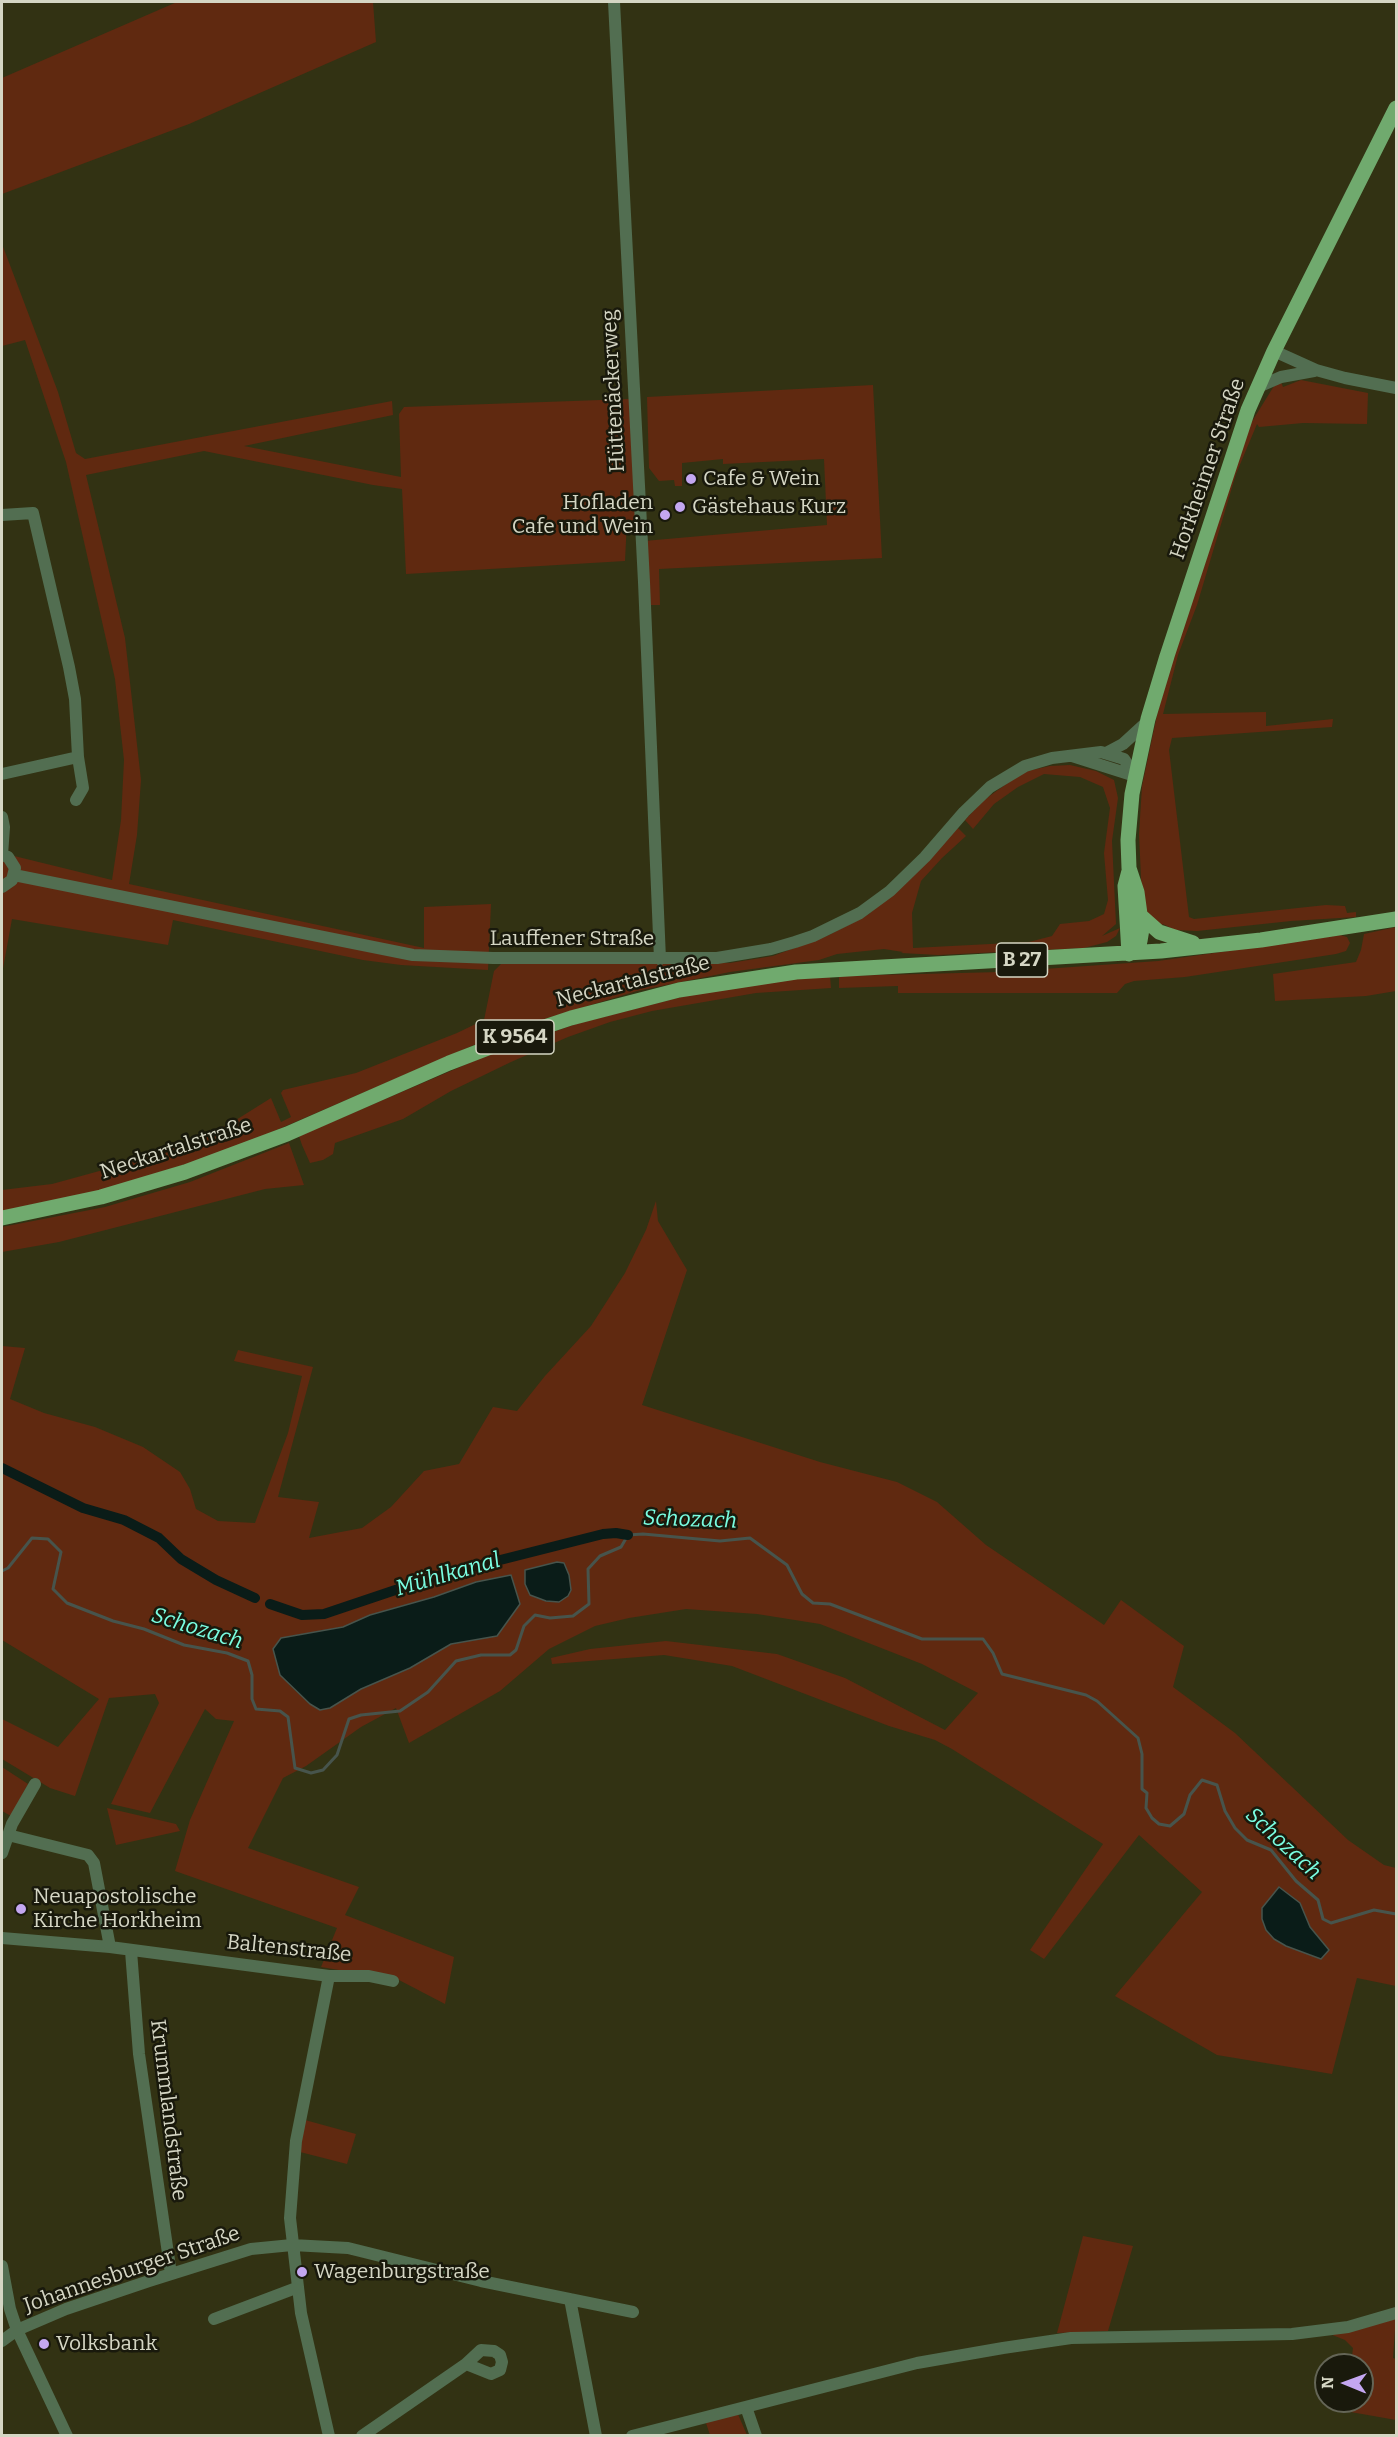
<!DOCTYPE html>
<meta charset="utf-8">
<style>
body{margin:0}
#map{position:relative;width:1398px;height:2437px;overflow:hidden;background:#323213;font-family:Bitter,serif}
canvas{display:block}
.frame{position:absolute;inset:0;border:3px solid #d5d6c4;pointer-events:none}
.north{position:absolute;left:1314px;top:2353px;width:60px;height:60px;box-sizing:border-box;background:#19190c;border:2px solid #646556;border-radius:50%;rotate:271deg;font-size:16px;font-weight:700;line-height:24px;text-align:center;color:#d5d6c4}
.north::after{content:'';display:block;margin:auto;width:21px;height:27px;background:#c4a7f1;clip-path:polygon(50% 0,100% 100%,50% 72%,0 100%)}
</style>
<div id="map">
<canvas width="1398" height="2437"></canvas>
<div class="frame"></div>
<div class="north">N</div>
</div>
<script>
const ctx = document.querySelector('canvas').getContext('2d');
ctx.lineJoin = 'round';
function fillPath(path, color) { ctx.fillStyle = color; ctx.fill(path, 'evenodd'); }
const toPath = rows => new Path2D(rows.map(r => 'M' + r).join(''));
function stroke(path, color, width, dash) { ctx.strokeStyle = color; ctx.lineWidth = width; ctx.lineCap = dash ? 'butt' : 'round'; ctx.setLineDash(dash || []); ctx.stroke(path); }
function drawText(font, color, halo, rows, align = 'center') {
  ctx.font = font + ' Bitter,serif'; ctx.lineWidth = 5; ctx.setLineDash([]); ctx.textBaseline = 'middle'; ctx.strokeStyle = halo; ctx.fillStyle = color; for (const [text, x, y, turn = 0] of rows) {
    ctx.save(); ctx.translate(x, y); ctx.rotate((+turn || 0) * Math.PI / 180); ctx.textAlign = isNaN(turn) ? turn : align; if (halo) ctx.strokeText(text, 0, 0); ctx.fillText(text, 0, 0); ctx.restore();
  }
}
const green = toPath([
 [177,2,373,2,376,42,189,124,2,194,2,78],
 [2,244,58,392,76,453,85,459,392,401,393,415,244,446,401,477,399,414,404,407,629,399,638,521,627,521,625,561,406,574,402,489,373,485,204,451,86,475,125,638,141,780,137,835,129,884,424,948,424,907,491,904,488,970,401,965,363,960,173,920,168,945,12,919,2,974,2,853,112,880,121,820,124,760,115,679,66,462,25,340,2,346],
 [1301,380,1368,393,1367,424,1303,423,1259,427,1257,424,1236,474,1197,605,1178,655,1163,714,1266,712,1266,726,1333,719,1332,727,1172,738,1169,750,1189,917,1194,919,1326,905,1345,906,1347,913,1356,912,1356,917,1291,921,1197,931,1175,930,1163,924,1161,927,1148,915,1142,899,1139,834,1142,786,1157,715,1173,658,1251,423,1274,386,1281,382,1283,387],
 [873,385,882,558,659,569,660,605,647,605,644,541,827,525,824,459,723,464,723,459,682,463,682,486,675,486,674,480,659,481,649,468,647,397],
 [1070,765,1096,771,1114,780,1118,798,1112,841,1116,924,1102,936,1120,928,1116,936,1107,942,1084,948,938,955,901,953,903,952,884,949,837,954,819,960,730,972,637,991,535,1022,481,1042,265,1135,208,1157,107,1189,2,1211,2,1190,52,1184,103,1170,228,1125,271,1098,281,1122,291,1117,281,1093,283,1090,356,1073,457,1033,484,1020,494,971,501,964,730,963,773,956,829,935,869,914,958,828,966,836,942,858,921,881,912,913,913,948,1029,942,1052,936,1060,924,1089,921,1104,914,1108,900,1104,853,1110,808,1103,787,1080,777,1044,774,1018,787,994,804,973,829,965,820,984,800,1023,772,1050,766],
 [1396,927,1396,991,1366,996,1275,1001,1273,974,1356,962,1361,950,1364,934],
 [1340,935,1347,937,1350,943,1346,951,1336,954,1185,977,1134,981,1125,984,1117,993,898,993,898,986,839,988,839,976,1001,972,1158,961],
 [830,976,831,988,756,993,652,1011,610,1022,568,1037,511,1062,451,1091,403,1119,335,1143,333,1154,323,1160,310,1163,302,1145,299,1136,488,1055,576,1024,697,993,784,979],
 [289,1143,304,1185,265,1189,59,1242,2,1252,2,1227,105,1207,190,1182],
 [656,1201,658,1221,687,1270,642,1405,820,1462,897,1482,937,1502,986,1545,1104,1625,1121,1600,1184,1646,1173,1687,1235,1733,1348,1840,1384,1865,1396,1868,1396,1986,1357,1978,1332,2074,1217,2055,1115,1996,1202,1892,1139,1835,1044,1959,1030,1950,1103,1844,952,1749,935,1740,889,1726,732,1666,664,1655,552,1664,551,1658,590,1649,666,1641,777,1654,845,1678,945,1730,978,1693,922,1664,820,1624,757,1614,686,1609,629,1618,595,1626,549,1649,500,1691,409,1743,396,1708,361,1727,306,1766,283,1778,248,1848,359,1887,345,1915,454,1957,445,2004,399,1980,321,1967,337,1928,175,1871,190,1820,234,1721,216,1719,205,1709,150,1813,111,1804,159,1703,155,1694,109,1698,75,1796,50,1788,2,1759,2,1719,58,1747,99,1699,2,1640,2,1346,25,1348,10,1399,44,1413,95,1427,143,1447,180,1472,190,1489,196,1509,218,1521,255,1523,288,1433,302,1376,234,1361,238,1350,313,1367,278,1497,319,1502,309,1538,362,1528,391,1507,424,1471,459,1464,493,1407,517,1411,545,1376,591,1326,625,1273,646,1230],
 [511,1575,497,1636,451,1644,410,1668,361,1689,330,1708,310,1704,289,1685,281,1638,343,1627,370,1615,434,1597,476,1582],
 [1279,1888,1300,1904,1310,1927,1328,1950,1321,1959,1274,1939,1262,1908],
 [2,1767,28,1784,11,1816,2,1811],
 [107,1808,176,1824,180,1831,116,1845],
 [305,2120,356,2134,347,2164,300,2152],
 [1083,2236,1133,2246,1108,2331,1057,2333],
 [1396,2316,1393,2358,1396,2359,1396,2420,1345,2411,1346,2401,1362,2401,1362,2365,1351,2365,1353,2348,1345,2340,1330,2334],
 [737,2412,747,2435,710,2435,705,2420]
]);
const water = toPath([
 [557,1562,564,1563,569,1575,571,1590,568,1596,559,1602,546,1601,530,1595,525,1584,525,1570,557,1562],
 [511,1575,520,1604,497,1636,451,1644,410,1668,361,1689,330,1708,320,1710,310,1704,280,1675,273,1649,281,1638,343,1627,370,1615,434,1597,476,1582,511,1575],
 [1279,1887,1300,1903,1310,1927,1329,1950,1321,1959,1286,1946,1274,1939,1266,1930,1262,1919,1262,1908,1279,1887]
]);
const stream = toPath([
 [2,1571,8,1568,32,1538,48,1539,61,1552,53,1589,67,1603,113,1621,144,1629,184,1645,227,1653,248,1661,252,1675,252,1699,256,1709,280,1711,288,1717,295,1768,311,1773,323,1770,337,1755,349,1719,361,1715,400,1711,428,1692,456,1661,481,1655,510,1655,516,1650,524,1626,535,1615,550,1618,573,1616,589,1604,588,1569,600,1556,621,1547,628,1535,643,1534,720,1541,750,1538,787,1565,802,1594,813,1603,830,1604,922,1639,983,1639,993,1653,1002,1674,1086,1695,1097,1701,1138,1738,1142,1754,1142,1789,1147,1793,1146,1808,1152,1818,1159,1824,1170,1826,1184,1814,1190,1795,1202,1780,1217,1785,1225,1811,1235,1828,1247,1840,1271,1850,1296,1881,1318,1900,1323,1919,1331,1923,1374,1910,1396,1914]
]);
const canal = toPath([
 [2,1468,83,1508,124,1520,159,1538,181,1559,216,1580,255,1598],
 [270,1604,302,1615,324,1614,437,1576,603,1534,616,1533,628,1535]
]);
const minor = toPath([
 [614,2,644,582,660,959],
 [1274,351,1316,370,1345,378,1396,388],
 [1258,387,1281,377,1314,371],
 [2,515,33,513,69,667,75,699,78,757,2,774],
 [1106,753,1123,744,1147,722],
 [1072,756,1135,776],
 [76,800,83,788,78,757],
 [2,817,4,827,2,855],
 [2,855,8,857,15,868,12,880,2,887],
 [14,875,413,955,493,958,717,958,771,949,795,942,813,936,860,913,890,891,925,857,964,812,990,787,1025,766,1052,758,1101,752,1124,759,1135,776],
 [8,1835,88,1855,94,1863,110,1947],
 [2,1853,12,1824,35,1784],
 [2,1938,110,1947,329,1976,369,1976,393,1981],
 [131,1951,139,2054,171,2274],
 [2,2266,10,2309,17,2330,67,2436],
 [570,2299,596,2436],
 [214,2319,296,2288],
 [2,2341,17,2330,66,2309,149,2281,251,2249,292,2245,348,2248,481,2281,633,2312],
 [746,2407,756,2436],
 [329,2436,301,2313,290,2218,296,2141,329,1976],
 [362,2436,466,2364,481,2350,494,2351,500,2355,502,2362,500,2370,491,2374,466,2364],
 [632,2436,917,2363,1003,2348,1071,2338,1292,2334,1348,2327,1396,2313]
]);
const major = toPath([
 [1141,916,1159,932,1193,943],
 [1129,954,1140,941,1142,929,1137,892,1129,868,1128,840,1132,794,1148,719,1167,656,1248,410,1274,351,1396,108],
 [1129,954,1125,886,1129,871],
 [2,1218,101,1197,185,1172,287,1134,449,1063,532,1031,571,1018,679,990,796,972,1161,951,1261,940,1396,919]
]);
const markers = [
 [691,479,6,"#c4a7f1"],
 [680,507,6,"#c4a7f1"],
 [665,515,6,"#c4a7f1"],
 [21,1909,6,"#c4a7f1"],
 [302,2272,6,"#c4a7f1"],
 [44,2344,6,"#c4a7f1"]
];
const shields = [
 [1022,960,51],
 [515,1037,78]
];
const shieldNames = [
 ["B 27",1022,960],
 ["K 9564",515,1037]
];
const streetNames = [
 ["Hüttenäckerweg",614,391,-93],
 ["Horkheimer Straße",1208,469,-71],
 ["Lauffener Straße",572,939],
 ["Neckartalstraße",633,982,-14],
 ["Neckartalstraße",176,1149,-18],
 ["Baltenstraße",289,1949,6],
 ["Krummlandstraße",168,2110,83],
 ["Johannesburger Straße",132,2270,-19]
];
const poiNames = [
 ["Cafe & Wein",703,479],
 ["Hofladen",653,503,"right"],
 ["Cafe und Wein",653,527,"right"],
 ["Gästehaus Kurz",692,507],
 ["Neuapostolische",33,1897],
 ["Kirche Horkheim",33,1921],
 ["Wagenburgstraße",314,2272],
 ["Volksbank",56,2344]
];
const waterNames = [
 ["Schozach",690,1520,2],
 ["Mühlkanal",448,1575,-16],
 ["Schozach",197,1629,17],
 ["Schozach",1283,1844,43]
];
fillPath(green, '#602910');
fillPath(water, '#0a1c18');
stroke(water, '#47544c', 1.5);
stroke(stream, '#47544c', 3);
stroke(canal, '#0a1c18', 10);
stroke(minor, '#526e51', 12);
stroke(major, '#70aa6e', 15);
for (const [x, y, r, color] of markers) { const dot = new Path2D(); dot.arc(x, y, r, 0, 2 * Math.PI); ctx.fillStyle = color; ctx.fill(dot); stroke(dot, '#19190c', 2); }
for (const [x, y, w] of shields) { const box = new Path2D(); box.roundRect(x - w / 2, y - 17, w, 34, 4.5); ctx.fillStyle = '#19190c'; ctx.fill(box); stroke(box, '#d5d6c4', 1.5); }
drawText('bold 20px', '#d5d6c4', null, shieldNames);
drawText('21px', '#d5d6c4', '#19190c', streetNames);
drawText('21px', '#d5d6c4', '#19190c', poiNames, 'left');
drawText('italic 22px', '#7afde1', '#19190c', waterNames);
</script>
